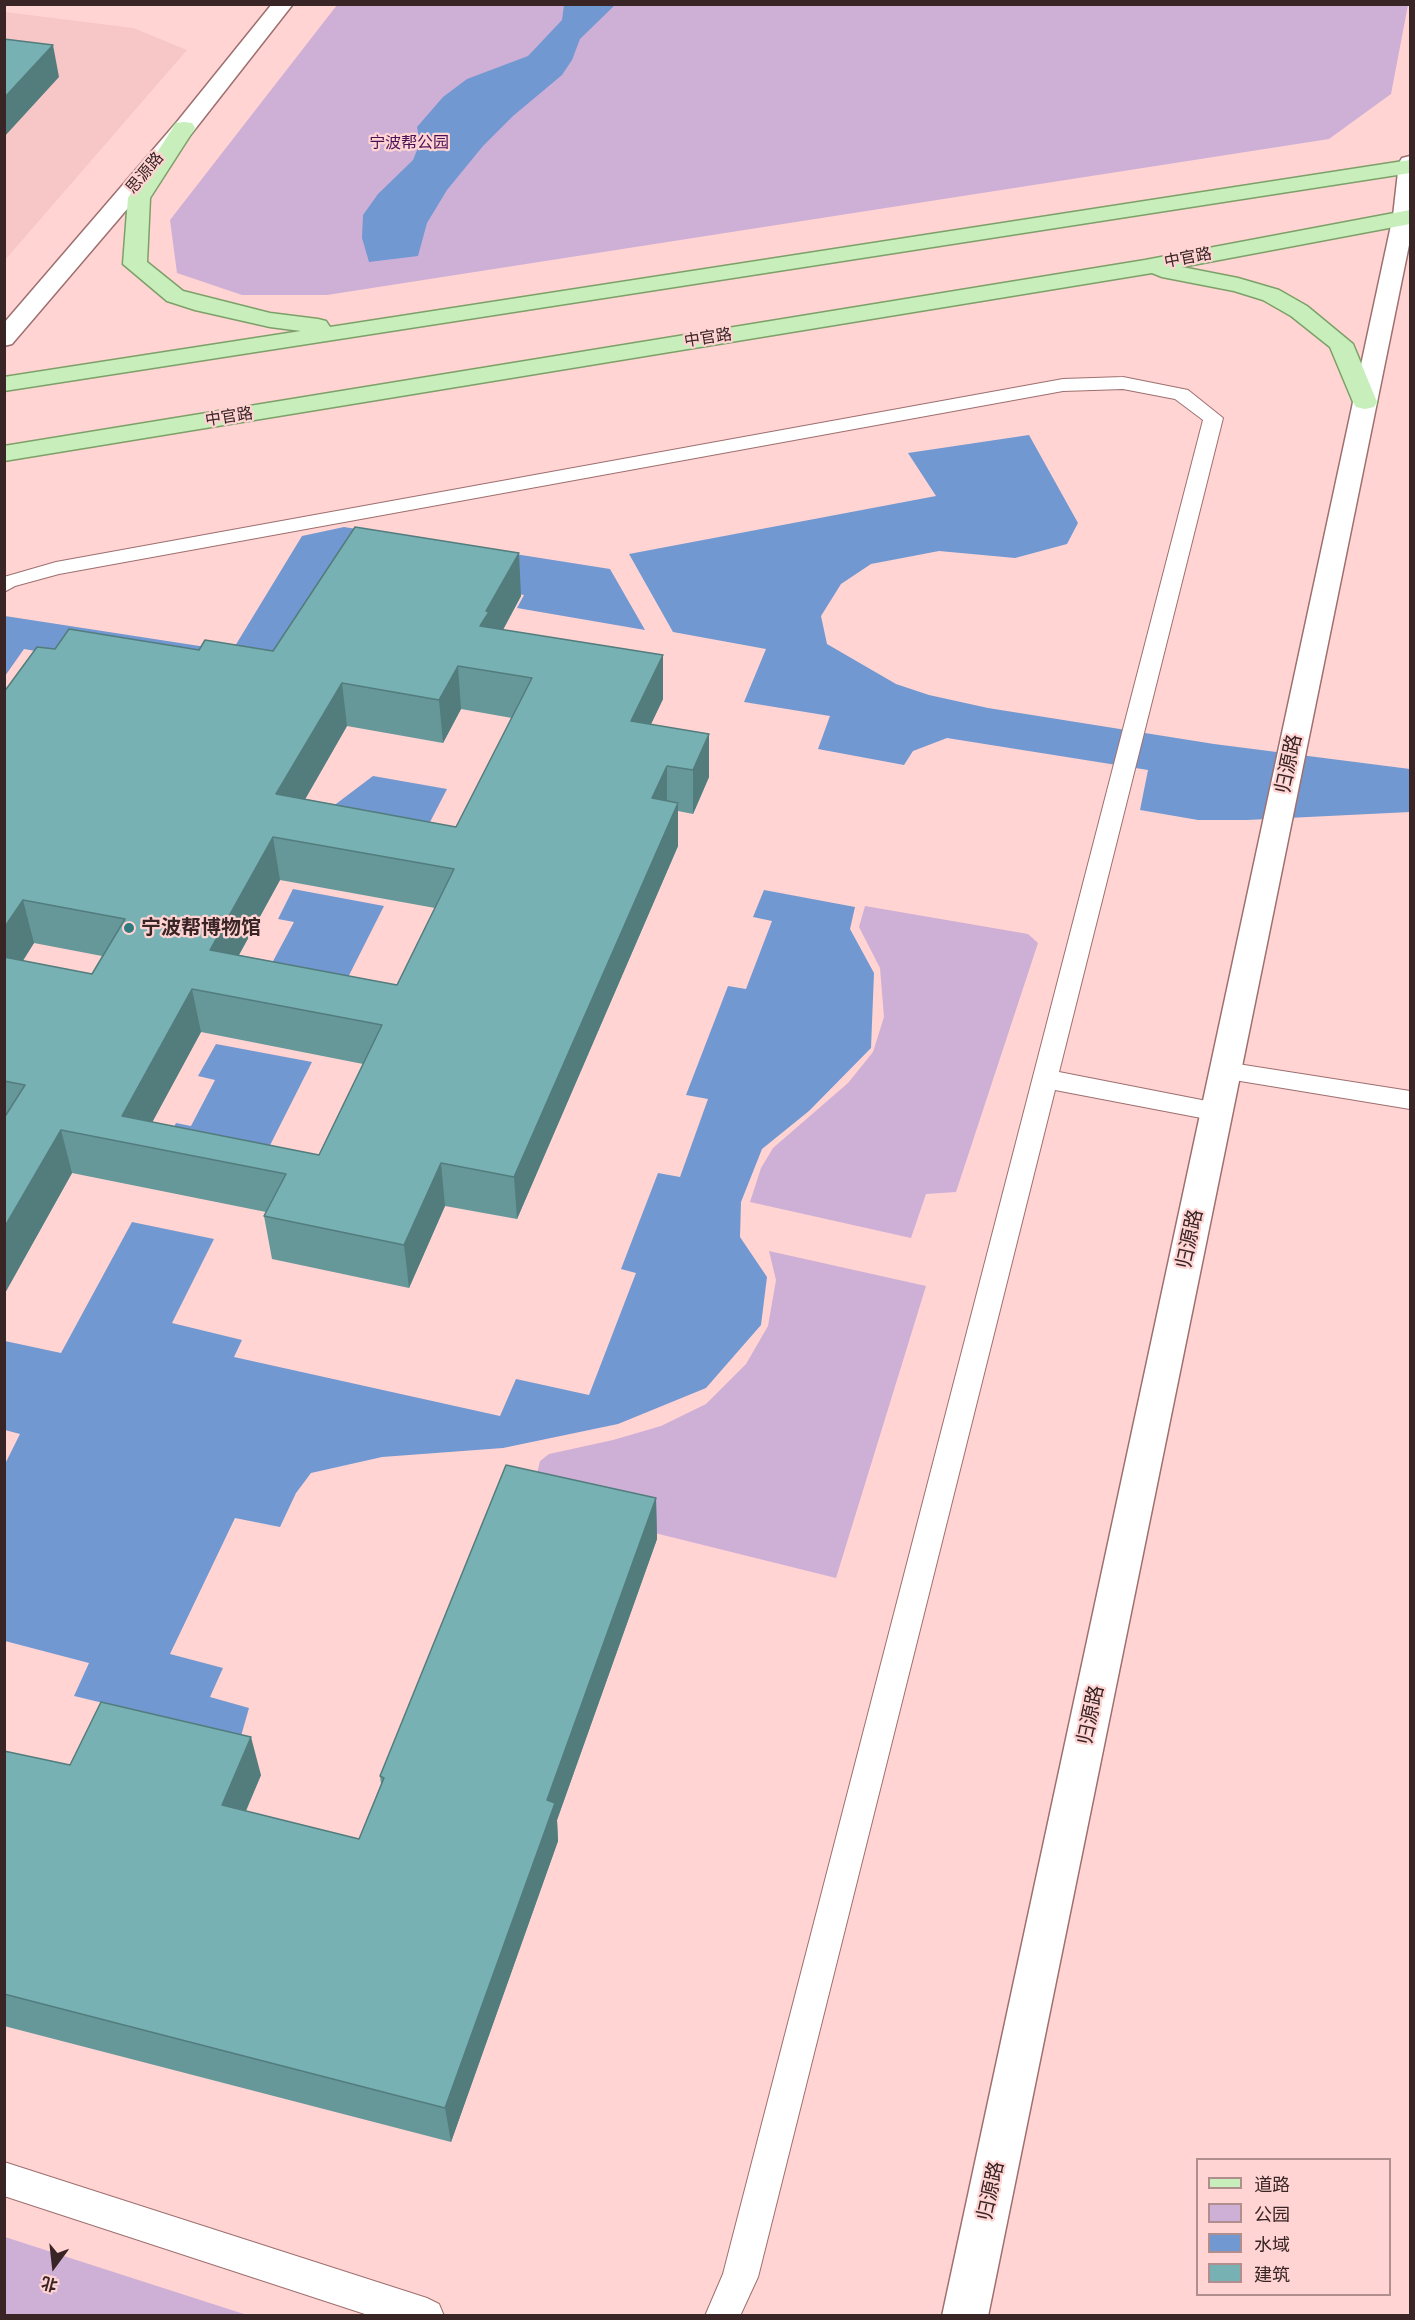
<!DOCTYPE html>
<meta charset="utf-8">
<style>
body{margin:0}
#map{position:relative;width:1415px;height:2320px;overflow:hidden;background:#ffd4d3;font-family:Raleway,"Noto Sans SC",sans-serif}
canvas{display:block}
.frame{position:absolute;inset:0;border:6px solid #392526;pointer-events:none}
.legend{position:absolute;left:1196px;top:2158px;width:195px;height:138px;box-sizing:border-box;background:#ffd4d3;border:2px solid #b08e8e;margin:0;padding:8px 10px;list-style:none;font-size:18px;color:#392526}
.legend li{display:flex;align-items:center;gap:12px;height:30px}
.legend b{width:30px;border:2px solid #b08e8e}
.north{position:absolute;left:24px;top:2236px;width:60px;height:60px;-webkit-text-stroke:4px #ffd4d3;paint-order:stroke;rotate:195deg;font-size:16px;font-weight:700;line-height:24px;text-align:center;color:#392526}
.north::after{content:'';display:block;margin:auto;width:21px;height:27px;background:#392526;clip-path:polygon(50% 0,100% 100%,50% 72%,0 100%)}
</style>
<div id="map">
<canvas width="1415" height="2320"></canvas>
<div class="frame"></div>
<ul class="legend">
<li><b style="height:8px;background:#c7eebb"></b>道路</li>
<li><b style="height:16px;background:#ceb0d7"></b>公园</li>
<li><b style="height:16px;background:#7298d1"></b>水域</li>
<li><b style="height:16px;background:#77b1b3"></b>建筑</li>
</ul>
<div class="north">北</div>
</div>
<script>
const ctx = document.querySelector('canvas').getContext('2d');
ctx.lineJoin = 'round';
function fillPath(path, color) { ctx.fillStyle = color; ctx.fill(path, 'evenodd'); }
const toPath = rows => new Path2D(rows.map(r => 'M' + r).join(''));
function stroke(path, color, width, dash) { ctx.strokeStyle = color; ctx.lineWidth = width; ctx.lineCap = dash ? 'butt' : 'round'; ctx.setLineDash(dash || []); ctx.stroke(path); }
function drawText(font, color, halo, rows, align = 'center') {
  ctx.font = font + ' Raleway,"Noto Sans SC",sans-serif'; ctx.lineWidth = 4.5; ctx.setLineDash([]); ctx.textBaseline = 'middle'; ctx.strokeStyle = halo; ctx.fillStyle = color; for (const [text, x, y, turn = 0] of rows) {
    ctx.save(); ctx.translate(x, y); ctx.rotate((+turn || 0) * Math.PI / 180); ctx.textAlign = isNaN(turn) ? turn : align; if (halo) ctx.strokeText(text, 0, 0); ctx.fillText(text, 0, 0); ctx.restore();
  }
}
const built = toPath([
 [5,12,133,28,187,50,5,260]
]);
const green = toPath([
 [337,5,1408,5,1391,94,1329,139,327,295,242,295,177,273,170,220],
 [865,906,1028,934,1038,943,956,1192,926,1194,911,1238,750,1202,761,1168,773,1148,848,1083,873,1052,884,1017,880,968,859,927],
 [769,1251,926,1286,836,1578,530,1502,540,1461,549,1454,613,1440,661,1426,706,1404,746,1364,768,1326,776,1280],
 [4,2237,5,2237,247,2315,5,2315]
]);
const water = toPath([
 [564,5,615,5,580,39,572,60,562,75,513,116,483,146,447,190,427,223,418,256,369,262,362,238,363,215,378,194,413,160,420,143,417,127,443,97,467,79,528,56,562,20],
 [1029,435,1078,523,1067,544,1015,558,939,551,871,564,841,584,821,616,827,644,896,684,929,695,988,708,1214,744,1410,769,1410,812,1247,820,1198,820,1140,810,1148,770,947,738,913,751,904,765,818,749,830,716,744,702,766,649,673,632,629,554,936,496,908,453],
 [344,527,610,569,645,630,517,608,524,595,358,567,279,693,24,649,5,676,5,616,232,651,302,536],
 [373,776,447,789,412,857,320,816],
 [293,889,384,906,331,1011,272,963,294,922,278,919],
 [764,890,855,907,850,929,874,973,871,1048,809,1111,762,1149,741,1202,740,1237,767,1277,761,1325,706,1388,618,1424,503,1448,382,1457,311,1473,296,1493,280,1527,235,1518,170,1654,223,1668,210,1697,249,1708,241,1736,74,1696,89,1663,5,1641,5,1464,20,1434,5,1430,5,1341,61,1353,132,1222,214,1239,172,1323,242,1340,234,1357,500,1416,516,1379,589,1395,636,1273,621,1269,658,1173,680,1177,708,1099,686,1095,728,986,746,989,772,921,753,917],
 [216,1044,312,1062,253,1179,156,1159,176,1123,191,1126,215,1080,198,1076]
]);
const lane = toPath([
 [1123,377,1188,390,1223,418,1059,1072,1217,1103,1226,1106,1230,1112,1226,1118,1217,1121,1055,1090,758,2277,740,2316,705,2316,723,2274,1203,420,1175,399,1123,389,1063,391,59,574,15,586,4,592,4,577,56,562,1063,379,1123,377],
 [1225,1062,1410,1091,1410,1109,1216,1077,1213,1071,1216,1065,1225,1062],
 [4,2162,427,2298,439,2304,444,2316,371,2316,4,2196,4,2162]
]);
const secondary = toPath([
 [272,4,293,4,192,133,12,344,4,346,4,323,176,123,272,4],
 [1410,156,1410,240,988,2316,942,2316,1393,216,1399,163,1402,158,1410,156]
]);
const primary = toPath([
 [184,122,192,123,195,128,150,198,147,262,183,291,270,313,318,319,326,321,330,327,1410,160,1410,173,4,391,4,377,301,331,270,327,195,310,167,301,123,264,128,198,176,123,184,122],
 [1410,210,1410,224,1182,267,1238,278,1279,290,1307,306,1353,344,1377,402,1374,407,1365,409,1356,407,1353,402,1330,347,1291,316,1263,300,1234,291,1162,277,1152,273,4,461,4,446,1145,260,1410,210]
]);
const wall = toPath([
 [521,596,503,630,663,655,663,699,651,724,709,777,693,814,678,811,678,846,517,1219,445,1206,409,1288,272,1259,264,1216,266,1212,72,1173,5,1293,4,692,55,649,273,651],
 [461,709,512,718,456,827,305,799,347,726,443,743],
 [280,880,435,908,397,985,239,955],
 [34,943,102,956,92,974,23,961],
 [201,1032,363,1064,319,1155,152,1122],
 [656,1498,657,1539,557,1820,558,1841,451,2142,4,2026,4,1751,70,1765,261,1775,246,1811,359,1839,381,1784,380,1776]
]);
const shadedWall = toPath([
 [53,45,59,77,4,137,4,98],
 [519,553,521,596,492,650,480,626,486,611],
 [663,655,663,699,632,764,631,721],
 [458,666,461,709,443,743,439,700],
 [342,683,347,726,283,838,276,794],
 [709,734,709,777,693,814,693,770],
 [667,766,667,810,652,798],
 [678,803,678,846,517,1219,514,1177],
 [273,837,280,880,218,993,210,950],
 [23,900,34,943,4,989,4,928],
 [192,989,201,1032,140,1145,122,1116],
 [61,1130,72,1173,5,1293,4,1228],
 [441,1163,445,1206,409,1288,404,1245],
 [656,1498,657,1539,557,1820,558,1841,451,2142,445,2108,547,1800],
 [251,1737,261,1775,232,1843,222,1805]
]);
const building = toPath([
 [4,39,53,45,4,98,4,39],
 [355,527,519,553,486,611,489,612,480,626,663,655,631,721,709,734,693,770,667,766,652,798,678,803,514,1177,441,1163,404,1245,264,1216,286,1174,61,1130,4,1228,4,1118,25,1085,4,1081,4,957,92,974,125,919,23,900,4,928,4,692,37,647,55,649,69,629,199,650,205,640,273,651,355,527],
 [458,666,532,678,456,827,276,794,342,683,439,700,458,666],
 [273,837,454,869,397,985,210,950,273,837],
 [192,989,382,1025,319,1155,122,1116,192,989],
 [506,1465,656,1498,547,1800,555,1803,445,2108,4,1994,4,1751,70,1765,101,1702,251,1737,222,1805,359,1839,384,1778,380,1776,506,1465]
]);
const markers = [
 [129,928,6,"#317a7d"]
];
const farParknames = [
 ["宁波帮公园",409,143]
];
const farStreetnames = [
 ["思源路",145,173,-50],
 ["中官路",1188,258,-11],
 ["中官路",708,338,-9],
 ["中官路",229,417,-9]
];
const streetNames = [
 ["归源路",1289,764,-78],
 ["归源路",1190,1239,-78],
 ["归源路",1091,1715,-78],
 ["归源路",991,2191,-78]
];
const poiNames = [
 ["宁波帮博物馆",141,928]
];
fillPath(built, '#f7c6c6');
fillPath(green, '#ceb0d7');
fillPath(water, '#7298d1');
stroke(lane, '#9e6f6f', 2);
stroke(secondary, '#9e6f6f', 3);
stroke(primary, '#7da069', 3);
fillPath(lane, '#fff');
fillPath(secondary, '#fff');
fillPath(primary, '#c7eebb');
fillPath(wall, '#66989a');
fillPath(shadedWall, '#537c7d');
fillPath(building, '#77b1b3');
stroke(building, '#537c7d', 1.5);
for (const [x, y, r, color] of markers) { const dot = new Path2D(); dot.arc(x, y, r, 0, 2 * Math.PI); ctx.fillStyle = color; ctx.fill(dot); stroke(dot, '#ffd4d3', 2); }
drawText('16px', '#481056', '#ffd4d3', farParknames);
drawText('16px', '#392526', '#ffd4d3', farStreetnames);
drawText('20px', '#392526', '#ffd4d3', streetNames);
drawText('bold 20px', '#392526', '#ffd4d3', poiNames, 'left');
</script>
